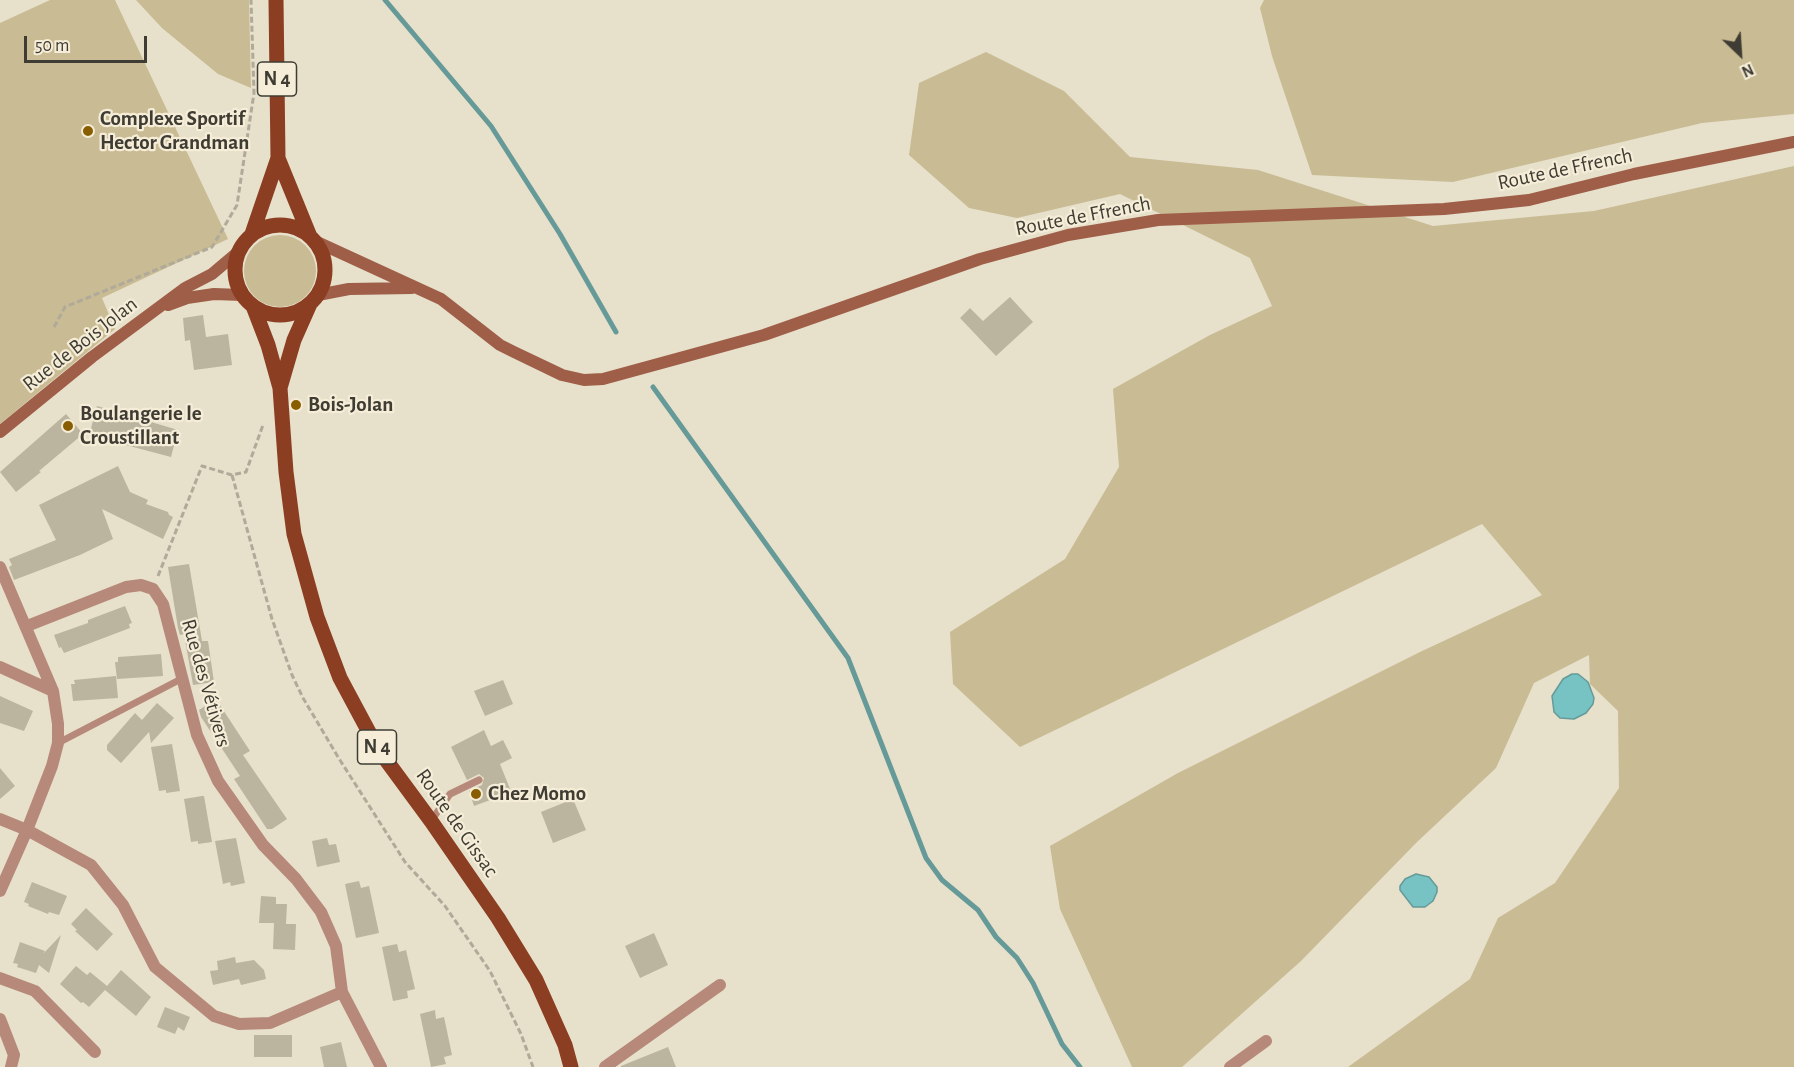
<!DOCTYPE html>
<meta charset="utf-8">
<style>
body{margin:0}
#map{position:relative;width:1794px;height:1067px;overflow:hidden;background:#e7e0cb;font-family:"Alegreya Sans",sans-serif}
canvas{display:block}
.north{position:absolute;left:1710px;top:24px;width:60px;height:60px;-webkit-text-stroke:4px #f5edd7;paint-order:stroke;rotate:155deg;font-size:16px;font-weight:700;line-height:24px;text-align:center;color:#3f3c34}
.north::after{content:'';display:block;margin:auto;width:21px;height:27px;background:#3f3c34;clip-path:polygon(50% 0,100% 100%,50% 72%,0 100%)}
.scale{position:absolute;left:24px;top:36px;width:123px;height:27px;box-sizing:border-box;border:3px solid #3f3c34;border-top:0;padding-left:8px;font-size:18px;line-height:21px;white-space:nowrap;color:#3f3c34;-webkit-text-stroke:4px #f5edd7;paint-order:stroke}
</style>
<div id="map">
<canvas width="1794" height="1067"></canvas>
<div class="north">N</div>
<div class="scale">50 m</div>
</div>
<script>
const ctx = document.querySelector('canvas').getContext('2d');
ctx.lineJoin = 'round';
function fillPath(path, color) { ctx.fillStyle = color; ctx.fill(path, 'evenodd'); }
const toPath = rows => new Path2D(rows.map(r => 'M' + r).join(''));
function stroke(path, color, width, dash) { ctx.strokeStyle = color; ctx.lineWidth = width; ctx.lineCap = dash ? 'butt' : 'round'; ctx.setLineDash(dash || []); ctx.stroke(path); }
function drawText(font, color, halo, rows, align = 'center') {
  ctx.font = font + ' "Alegreya Sans",sans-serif'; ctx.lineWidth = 4.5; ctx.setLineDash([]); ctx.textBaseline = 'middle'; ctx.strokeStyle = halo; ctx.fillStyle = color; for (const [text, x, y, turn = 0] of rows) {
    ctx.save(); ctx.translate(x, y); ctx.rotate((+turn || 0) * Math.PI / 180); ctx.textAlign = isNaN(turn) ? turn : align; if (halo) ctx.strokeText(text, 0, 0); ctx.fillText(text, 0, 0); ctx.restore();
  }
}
const green = toPath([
 [50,0,115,0,228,239,102,298,115,329,0,424,0,23],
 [136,0,249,0,251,88,218,74,162,28],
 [1264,0,1794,0,1794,114,1702,123,1453,182,1312,175,1272,56,1260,8],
 [986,52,1064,91,1130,157,1258,170,1433,226,1594,211,1794,166,1794,1067,1348,1067,1470,979,1498,918,1555,883,1619,788,1618,711,1590,684,1589,655,1534,683,1496,768,1417,842,1301,961,1182,1067,1132,1067,1060,909,1050,846,1178,773,1420,652,1542,595,1482,524,1020,747,953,684,950,632,1065,559,1119,467,1113,389,1210,335,1272,306,1250,258,1120,194,1017,218,969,208,909,155,919,83],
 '244 271a36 36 0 1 1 72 0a36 36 0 1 1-72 0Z'
]);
const water = toPath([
 [1572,674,1578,674,1588,682,1594,698,1593,704,1586,713,1574,719,1560,718,1554,712,1552,696,1563,679,1572,674],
 [1416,874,1429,877,1437,887,1437,892,1433,901,1425,907,1413,907,1400,890,1400,886,1405,879,1416,874]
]);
const stream = toPath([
 [385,0,491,126,560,234,616,332],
 [653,387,848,658,926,858,942,880,978,910,996,937,1017,958,1033,983,1062,1044,1080,1067]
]);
const building = toPath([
 [1010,297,1033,322,996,356,960,318,970,308,983,321],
 [203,315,206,337,228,334,232,365,194,370,190,340,185,341,183,318],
 [97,406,178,430,171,457,122,444,90,432],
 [66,414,83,434,39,471,41,472,16,492,0,472],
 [118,466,130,492,148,500,146,504,168,512,169,515,173,517,163,539,102,509,113,539,80,555,14,580,9,567,12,565,9,559,56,540,39,505],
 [189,564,202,641,208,641,214,682,193,685,184,634,180,635,178,628,168,567],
 [125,606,132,623,129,624,130,628,64,653,61,647,59,648,54,635,88,623,88,620],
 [161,654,163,676,117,679,115,662,118,662,118,657],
 [116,676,118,698,73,701,71,684,75,684,74,680],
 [503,680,513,704,485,716,474,691],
 [0,696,33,711,24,731,0,723],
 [216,699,250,751,243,755,287,819,272,829,267,829,234,779,240,776,201,717,199,710],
 [157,703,174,718,151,743,149,732,121,763,107,750,107,745,135,713,142,720],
 [484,730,491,746,503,740,512,758,500,764,510,789,500,793,501,796,474,806,469,791,482,785,484,778,479,774,467,780,451,747],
 [172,744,180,791,166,793,166,790,159,791,151,747],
 [0,768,15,786,0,799],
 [202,796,204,796,212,842,198,844,198,841,191,842,184,799],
 [573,799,586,830,553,843,541,812],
 [236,838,245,883,231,886,230,882,223,884,215,841],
 [327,838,329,845,336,844,340,862,317,867,312,841],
 [359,881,361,888,369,886,379,933,356,938,345,884],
 [32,882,67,896,59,915,49,912,48,914,28,906,29,904,24,902],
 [261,896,276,897,276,904,287,904,286,924,296,924,295,950,273,949,274,923,259,923],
 [86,908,113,934,97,951,75,931,77,930,71,924],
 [654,933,668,965,640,978,625,946],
 [61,935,49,973,39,965,36,973,17,967,18,964,13,963,20,942,45,951,43,954],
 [397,944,399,952,406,950,415,989,407,991,408,998,393,1001,382,947],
 [235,957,236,963,254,960,264,970,266,979,241,985,239,979,213,985,210,971,218,970,217,961],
 [76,966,87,975,90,972,107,986,121,970,151,997,136,1016,105,990,89,1007,83,1002,81,1003,60,984],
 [165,1007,190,1017,184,1031,178,1027,175,1034,157,1027],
 [435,1010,436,1019,444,1017,452,1055,444,1057,446,1064,431,1067,420,1014],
 [254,1035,292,1035,292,1057,254,1057],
 [341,1042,347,1067,324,1067,320,1047],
 [668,1047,676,1067,621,1067,621,1066]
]);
const path = toPath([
 [54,327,65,307,212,247,237,205,254,93,251,0],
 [232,475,272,619,292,675,303,698,338,757,405,862,445,906,490,971,521,1034,533,1067],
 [158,576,202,466,232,475,246,472,263,425]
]);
const lane = toPath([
 [58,743,181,679],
 [431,821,450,794,479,780]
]);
const street = toPath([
 [0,567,53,691,58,724,58,743,52,766,27,830,0,891],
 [27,626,126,587,141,585,153,589,163,604,197,735,218,781,263,845,296,879,321,912,336,946,342,992],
 [0,667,53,691],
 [0,819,27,830,91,865,123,905,155,967,214,1016,239,1024,270,1023,342,992,381,1067],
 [0,978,35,991,95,1052],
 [0,1019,14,1055,11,1067],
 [605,1067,720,985],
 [1230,1067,1266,1041]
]);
const secondary = toPath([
 [317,242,441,299,500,345,514,352,562,375,584,380,603,379,764,335,980,259,1068,235,1158,220,1444,209,1529,200,1634,174,1794,142],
 [318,295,349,289,412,288],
 [168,305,187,298,214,294,242,295],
 [0,432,92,357,185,288,212,274,238,252]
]);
const primary = toPath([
 [278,158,309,234],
 '235 270a45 45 0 1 1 90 0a45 45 0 1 1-90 0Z',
 [252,234,278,158,276,0],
 [253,306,268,345,280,388,286,472,294,534,317,617,340,678,378,749,431,821,498,918,536,980,565,1045,571,1067],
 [280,388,294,340,310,304]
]);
const markers = [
 [88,131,6,"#895e00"],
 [296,405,6,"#895e00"],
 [68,426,6,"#895e00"],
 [476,794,6,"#895e00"]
];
const shields = [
 [277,79,39],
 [377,747,39]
];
const shieldNames = [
 ["N 4",277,79],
 ["N 4",377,747]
];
const poiNames = [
 ["Complexe Sportif",100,119],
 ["Hector Grandman",100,143],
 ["Bois-Jolan",308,405],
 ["Boulangerie le",80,414],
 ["Croustillant",80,438],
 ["Chez Momo",488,794]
];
const streetNames = [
 ["Route de Ffrench",1565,169,-12],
 ["Route de Ffrench",1083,216,-11],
 ["Rue de Bois Jolan",80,344,-38],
 ["Rue des Vétivers",206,683,74],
 ["Route de Gissac",457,823,55]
];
fillPath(green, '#c9bb93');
fillPath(water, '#77c2c3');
stroke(water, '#669a98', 1.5);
stroke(stream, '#669a98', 5);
fillPath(building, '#bbb49f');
stroke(path, '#afaa99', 3, [6, 3]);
stroke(lane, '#b7897a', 7);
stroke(street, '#b7897a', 12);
stroke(secondary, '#9f5e48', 12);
stroke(primary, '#8c3e22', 15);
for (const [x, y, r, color] of markers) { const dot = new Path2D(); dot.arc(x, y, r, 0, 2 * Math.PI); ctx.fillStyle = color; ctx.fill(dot); stroke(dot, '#f5edd7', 2); }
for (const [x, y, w] of shields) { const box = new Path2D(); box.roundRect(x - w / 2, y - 17, w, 34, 4.5); ctx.fillStyle = '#f5edd7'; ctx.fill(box); stroke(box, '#3f3c34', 1.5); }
drawText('bold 20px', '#3f3c34', null, shieldNames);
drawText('bold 21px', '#3f3c34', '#f5edd7', poiNames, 'left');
drawText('21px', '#3f3c34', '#f5edd7', streetNames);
</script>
